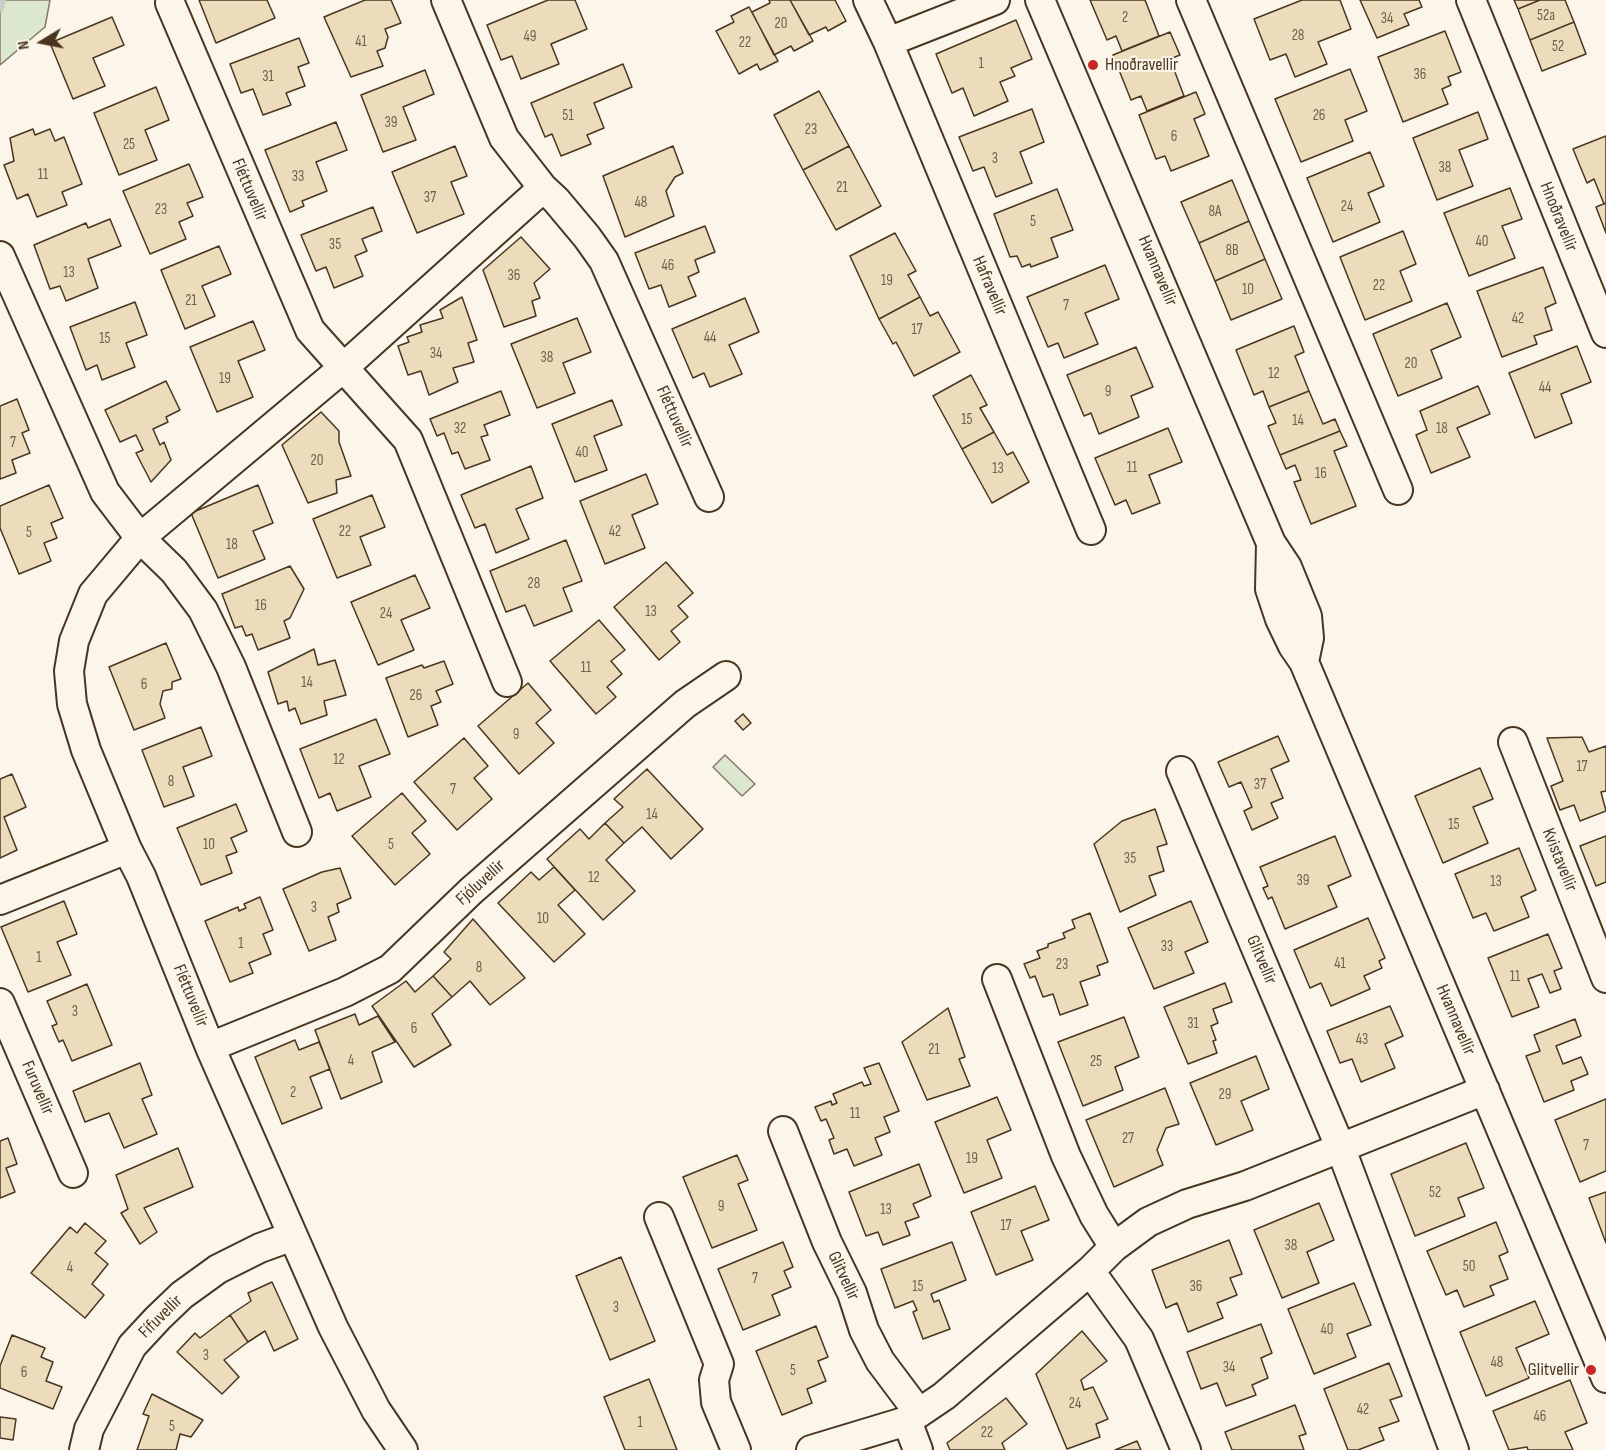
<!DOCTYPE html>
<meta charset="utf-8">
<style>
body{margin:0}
#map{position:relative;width:1606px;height:1450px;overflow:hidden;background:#fbf6e9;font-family:"Sofia Sans Condensed",sans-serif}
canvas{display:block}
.north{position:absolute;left:12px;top:12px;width:60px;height:60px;-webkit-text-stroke:4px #fbf6e9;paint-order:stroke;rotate:260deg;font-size:16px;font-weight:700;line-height:24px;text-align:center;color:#4a3520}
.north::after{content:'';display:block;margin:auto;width:21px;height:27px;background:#4a3520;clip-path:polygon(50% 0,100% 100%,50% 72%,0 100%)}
</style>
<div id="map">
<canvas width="1606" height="1450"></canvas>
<div class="north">N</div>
</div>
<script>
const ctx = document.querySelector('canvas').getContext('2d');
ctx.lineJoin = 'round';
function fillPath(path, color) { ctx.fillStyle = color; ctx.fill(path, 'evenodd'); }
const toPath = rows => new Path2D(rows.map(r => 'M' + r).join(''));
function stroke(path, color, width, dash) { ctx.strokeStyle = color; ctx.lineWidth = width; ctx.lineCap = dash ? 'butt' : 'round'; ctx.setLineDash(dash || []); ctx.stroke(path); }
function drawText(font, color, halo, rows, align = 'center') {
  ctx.font = font + ' "Sofia Sans Condensed",sans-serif'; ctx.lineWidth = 4.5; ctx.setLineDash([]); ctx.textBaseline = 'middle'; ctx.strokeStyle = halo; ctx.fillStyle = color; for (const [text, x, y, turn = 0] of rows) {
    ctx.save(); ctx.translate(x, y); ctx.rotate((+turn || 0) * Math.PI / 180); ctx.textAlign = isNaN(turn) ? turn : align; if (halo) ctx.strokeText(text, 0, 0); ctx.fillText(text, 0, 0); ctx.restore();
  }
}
const green = toPath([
 [0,0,50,0,45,27,0,65,0,0],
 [725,755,755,784,742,796,713,767,725,755]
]);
const stream = toPath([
 [0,8,2,0]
]);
const building = toPath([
 [199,0,267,0,275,18,216,43,199,0],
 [365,0,391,0,401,23,385,29,388,37,385,48,377,51,383,66,351,77,324,17,365,0],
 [548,0,575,0,587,29,551,44,559,64,521,79,512,56,501,60,487,25,548,0],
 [769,0,790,0,813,41,794,51,791,46,774,55,752,12,770,3,769,0],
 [790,0,835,0,846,21,828,31,826,27,809,35,790,0],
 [1090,0,1145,0,1159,36,1122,51,1116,36,1107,40,1090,0],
 [1302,0,1340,0,1351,29,1318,42,1327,64,1295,77,1286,54,1270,60,1254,19,1302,0],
 [1360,0,1419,0,1422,7,1404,14,1409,25,1377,38,1360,0],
 [1514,0,1540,0,1518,9,1514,0],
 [1540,0,1565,0,1574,22,1530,40,1518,9,1540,0],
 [749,7,778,61,760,70,757,64,739,74,716,31,734,22,731,16,749,7],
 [112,17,124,45,93,58,105,86,73,99,50,43,112,17],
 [1016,20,1032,59,1011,68,1015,76,1000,82,1008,101,974,116,963,88,952,93,936,54,1016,20],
 [1574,22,1586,54,1542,71,1530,40,1574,22],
 [1445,31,1461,72,1448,77,1451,85,1442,89,1448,104,1403,122,1378,57,1445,31],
 [1170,32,1180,55,1170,59,1184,96,1147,111,1141,96,1131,100,1113,55,1170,32],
 [299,38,309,63,298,67,305,86,286,93,291,105,263,115,253,89,241,93,230,64,299,38],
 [623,64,632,87,594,103,604,128,587,135,591,144,561,156,552,134,545,137,531,103,623,64],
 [1350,69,1367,111,1345,120,1353,141,1301,162,1275,99,1350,69],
 [425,70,434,94,403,107,416,140,383,152,361,95,425,70],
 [156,87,169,120,145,130,157,160,119,175,94,113,156,87],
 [819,91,849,146,803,170,774,115,819,91],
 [1196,92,1205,114,1194,119,1209,156,1171,171,1165,156,1156,159,1139,115,1196,92],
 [1032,109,1044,142,1020,152,1032,183,996,197,984,167,973,171,959,137,1032,109],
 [1478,112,1488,139,1459,150,1473,186,1437,200,1413,138,1478,112],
 [336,122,347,150,316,162,327,191,302,201,304,206,290,212,265,150,336,122],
 [33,129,35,135,50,129,55,141,64,137,82,184,62,192,67,205,37,217,28,194,17,199,4,165,14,161,10,138,33,129],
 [1606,136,1606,203,1604,204,1594,179,1587,183,1573,149,1606,136],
 [455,146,467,176,451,182,464,214,417,233,392,172,455,146],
 [673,146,683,173,675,177,666,191,674,216,625,237,603,176,673,146],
 [849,146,881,206,836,230,803,170,849,146],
 [1370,152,1384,186,1368,193,1380,222,1333,242,1307,178,1370,152],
 [189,164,203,197,187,203,193,216,179,222,186,239,150,254,123,191,189,164],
 [1232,180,1249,221,1199,243,1181,202,1232,180],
 [1510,188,1522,219,1502,226,1515,258,1469,276,1444,213,1510,188],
 [1057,189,1073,230,1051,238,1058,257,1031,267,1030,264,1022,267,1017,256,1010,257,994,214,1057,189],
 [1606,203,1606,233,1596,207,1606,203],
 [373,207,382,231,362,239,367,251,355,256,363,276,334,288,326,267,316,271,301,235,373,207],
 [110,219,121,246,88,259,98,288,66,301,60,286,50,289,34,245,86,223,88,228,110,219],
 [1249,221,1265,259,1215,281,1199,243,1249,221],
 [705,226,715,252,695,260,699,272,688,277,696,296,669,307,661,285,649,289,635,253,705,226],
 [1403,231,1416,264,1400,271,1412,301,1365,320,1340,257,1403,231],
 [895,233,916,271,908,275,920,297,879,319,850,256,895,233],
 [521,237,550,269,534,283,540,298,532,301,536,316,504,327,483,270,521,237],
 [219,246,231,274,202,286,215,316,185,329,161,270,219,246],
 [1265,259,1282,299,1231,320,1215,281,1265,259],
 [1105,265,1119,299,1085,313,1098,344,1064,358,1058,343,1048,347,1027,297,1105,265],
 [1543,267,1556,303,1545,308,1552,330,1534,336,1537,344,1502,357,1477,291,1543,267],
 [462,297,477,340,468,343,474,362,453,368,458,382,429,395,421,371,408,375,398,346,409,342,407,337,422,332,420,325,443,318,440,310,462,297],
 [920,297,930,316,938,312,960,352,914,376,896,342,893,344,879,319,920,297],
 [745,298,759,332,729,345,742,374,710,387,704,373,693,378,672,329,745,298],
 [135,302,147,335,126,343,135,367,102,380,97,365,86,370,70,327,135,302],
 [1447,303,1461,337,1431,350,1442,378,1398,396,1373,334,1447,303],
 [577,318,591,352,563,363,575,393,537,408,511,344,577,318],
 [253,321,265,350,238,361,253,397,217,412,190,347,253,321],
 [1294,326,1304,352,1295,356,1309,391,1269,407,1263,391,1254,395,1236,350,1294,326],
 [1577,346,1591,382,1561,394,1572,423,1535,438,1509,373,1577,346],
 [1136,347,1153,387,1131,396,1139,417,1099,434,1091,413,1084,416,1067,375,1136,347],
 [971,375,987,405,980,408,994,432,962,449,933,396,971,375],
 [166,381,180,410,166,417,168,422,153,429,160,445,164,442,171,460,151,482,136,453,143,450,136,435,120,442,105,410,166,381],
 [1478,386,1490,414,1457,428,1470,457,1431,473,1416,435,1427,430,1420,411,1478,386],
 [501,391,510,415,484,425,488,435,481,437,490,460,465,469,458,452,452,454,444,433,437,436,430,419,501,391],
 [1309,391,1323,424,1335,419,1340,431,1280,455,1268,426,1276,423,1269,407,1309,391],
 [17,399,29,430,22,433,30,453,12,460,16,473,0,479,0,406,17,399],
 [612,400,622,425,594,436,607,470,575,482,552,424,612,400],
 [321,412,339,431,339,442,351,476,336,480,337,493,308,503,282,445,321,412],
 [1168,428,1182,462,1149,475,1160,503,1132,514,1126,500,1115,505,1095,458,1168,428],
 [1340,431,1347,446,1334,451,1356,506,1311,524,1294,482,1301,480,1295,465,1286,469,1280,455,1340,431],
 [994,432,1007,455,1013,452,1029,482,992,503,962,449,994,432],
 [531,466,543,498,516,509,529,539,496,553,485,524,475,528,461,495,531,466],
 [646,474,658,504,632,515,645,548,605,564,580,501,646,474],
 [49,485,63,518,51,523,57,538,44,543,51,561,19,574,0,528,0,506,49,485],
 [258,485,273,523,253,531,265,559,218,578,191,513,258,485],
 [372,495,385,527,360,537,371,565,337,578,313,519,372,495],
 [566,540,582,581,563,588,572,611,534,626,525,605,506,612,490,571,566,540],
 [666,562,693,593,678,606,688,617,671,631,680,642,659,660,614,607,666,562],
 [290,566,304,589,290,618,284,621,290,638,258,650,252,634,246,636,242,626,235,628,222,594,290,566],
 [415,575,430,608,401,620,414,650,378,665,351,602,415,575],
 [599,620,625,650,611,661,622,674,607,687,616,697,596,714,550,661,599,620],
 [166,643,181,679,172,682,172,689,163,691,160,704,165,718,134,730,109,667,166,643],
 [314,649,318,665,335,660,346,695,324,701,327,715,301,724,295,708,289,711,287,701,278,704,268,672,314,649],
 [444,661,453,684,436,691,441,702,431,706,438,725,408,737,386,678,422,665,424,668,444,661],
 [528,683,551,710,536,723,554,743,519,774,478,726,528,683],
 [743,714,751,723,743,730,735,721,743,714],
 [376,719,390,754,359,766,371,797,337,811,330,793,319,798,300,749,376,719],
 [201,727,212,756,183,767,194,796,164,807,142,750,201,727],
 [1278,736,1289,761,1271,769,1283,798,1271,803,1278,818,1252,830,1244,811,1252,807,1241,782,1229,787,1218,762,1278,736],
 [1582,737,1589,752,1606,746,1606,791,1601,792,1606,811,1580,821,1574,805,1560,810,1551,786,1563,781,1547,738,1582,737],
 [464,738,488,766,474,778,492,799,457,830,414,782,464,738],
 [1480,768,1493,799,1473,807,1488,843,1443,863,1415,796,1480,768],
 [647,769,703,829,671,859,642,827,624,843,605,823,623,807,614,799,647,769],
 [12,774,26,807,4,817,17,850,0,858,0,779,12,774],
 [402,793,426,821,412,833,430,854,395,885,352,836,402,793],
 [236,804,247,831,231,838,237,852,226,856,232,873,201,885,177,828,236,804],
 [1155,809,1167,844,1157,847,1164,871,1149,876,1156,895,1120,912,1094,844,1122,821,1155,809],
 [605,823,624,843,606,860,635,891,603,920,547,859,580,829,589,839,605,823],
 [1335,836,1351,876,1328,886,1337,907,1285,929,1272,897,1268,899,1263,888,1268,886,1260,867,1335,836],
 [1606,836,1606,882,1596,886,1580,846,1606,836],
 [1519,848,1536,890,1521,897,1529,917,1494,931,1486,913,1473,918,1455,874,1519,848],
 [554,867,575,890,558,905,585,934,554,962,498,903,531,872,539,880,554,867],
 [340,868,351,898,337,904,339,912,328,917,336,940,309,951,283,889,322,872,340,868],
 [260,897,273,930,263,934,271,954,249,963,253,973,230,982,205,921,238,907,239,911,246,908,244,904,260,897],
 [64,901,77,934,57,942,71,975,28,992,1,927,64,901],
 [1191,901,1208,942,1185,952,1194,973,1154,989,1128,928,1191,901],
 [1090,913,1108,962,1097,966,1100,975,1080,982,1088,1005,1060,1015,1053,994,1043,997,1035,976,1030,978,1024,964,1040,958,1037,951,1048,947,1048,944,1065,938,1063,933,1075,928,1072,920,1090,913],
 [1368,918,1385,958,1379,961,1382,968,1364,976,1370,989,1331,1006,1321,983,1310,988,1294,950,1368,918],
 [473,919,525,978,490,1005,470,981,452,997,433,976,451,959,444,952,473,919],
 [1548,934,1562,968,1554,971,1561,989,1550,993,1542,974,1528,979,1539,1007,1512,1017,1488,958,1548,934],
 [433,976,452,997,432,1014,451,1045,414,1067,372,1006,406,981,415,992,433,976],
 [1225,983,1232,1002,1213,1009,1218,1023,1211,1026,1216,1040,1213,1041,1217,1053,1188,1064,1164,1007,1225,983],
 [87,984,112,1045,72,1061,63,1040,59,1042,52,1026,57,1024,47,1001,87,984],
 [1390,1006,1403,1036,1385,1044,1395,1068,1361,1082,1352,1059,1340,1063,1327,1031,1390,1006],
 [948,1008,965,1057,959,1059,970,1086,927,1100,902,1042,948,1008],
 [355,1014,359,1025,378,1016,395,1042,372,1052,382,1082,341,1099,315,1030,355,1014],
 [1124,1017,1139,1057,1115,1067,1123,1090,1083,1106,1058,1042,1124,1017],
 [1575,1019,1581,1036,1556,1046,1563,1064,1581,1057,1588,1074,1571,1081,1574,1090,1544,1102,1526,1056,1540,1051,1534,1035,1575,1019],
 [295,1040,299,1050,319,1042,330,1069,310,1077,322,1108,282,1124,255,1057,295,1040],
 [1256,1056,1269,1089,1241,1101,1253,1130,1216,1145,1190,1083,1256,1056],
 [140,1063,152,1095,142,1099,157,1134,124,1148,109,1113,85,1122,73,1091,140,1063],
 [879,1063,899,1111,884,1117,890,1132,875,1138,882,1155,854,1166,847,1149,834,1154,829,1140,834,1138,826,1119,821,1121,815,1107,831,1101,832,1105,837,1103,833,1094,862,1082,864,1086,871,1084,864,1068,879,1063],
 [1165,1088,1179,1124,1166,1128,1157,1150,1163,1165,1114,1187,1086,1120,1165,1088],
 [997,1097,1011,1130,987,1140,1002,1178,964,1193,935,1122,997,1097],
 [1606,1099,1606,1171,1580,1182,1555,1120,1606,1099],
 [8,1138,17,1164,6,1168,15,1192,0,1198,0,1141,8,1138],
 [1466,1143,1484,1188,1458,1198,1465,1216,1415,1236,1391,1174,1466,1143],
 [178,1148,193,1187,144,1208,157,1232,140,1244,121,1213,128,1209,116,1175,178,1148],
 [737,1155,748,1180,738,1184,757,1230,712,1248,683,1177,737,1155],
 [919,1164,931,1196,913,1204,919,1217,905,1222,910,1235,883,1245,878,1232,866,1236,849,1192,919,1164],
 [1035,1186,1049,1220,1021,1231,1033,1260,996,1275,971,1212,1035,1186],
 [1606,1192,1606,1243,1589,1198,1606,1192],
 [1319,1203,1334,1240,1307,1252,1319,1283,1282,1298,1254,1230,1319,1203],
 [1496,1222,1508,1252,1499,1256,1508,1279,1490,1286,1494,1295,1464,1307,1457,1290,1446,1295,1427,1251,1496,1222],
 [85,1223,106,1241,95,1253,108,1264,92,1284,104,1295,85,1318,31,1273,70,1227,77,1233,85,1223],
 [1229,1240,1242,1274,1230,1278,1237,1295,1217,1303,1223,1318,1188,1332,1177,1303,1166,1308,1152,1270,1229,1240],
 [783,1242,793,1267,784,1271,791,1287,772,1295,780,1315,743,1330,718,1269,783,1242],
 [952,1242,966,1280,931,1294,934,1302,939,1300,950,1329,923,1339,913,1312,917,1310,913,1301,895,1308,881,1269,952,1242],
 [621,1257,655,1341,610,1360,576,1276,621,1257],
 [272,1282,298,1339,274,1351,265,1331,248,1342,230,1315,251,1301,248,1293,272,1282],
 [1354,1283,1371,1325,1347,1334,1356,1357,1314,1374,1288,1309,1354,1283],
 [1535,1301,1549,1334,1516,1348,1529,1378,1486,1396,1460,1332,1535,1301],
 [230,1315,248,1342,224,1360,239,1377,222,1394,177,1352,195,1333,200,1338,230,1315],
 [1261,1324,1272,1353,1261,1358,1268,1378,1252,1385,1256,1395,1226,1406,1217,1383,1201,1389,1187,1352,1261,1324],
 [816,1326,828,1357,818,1361,826,1381,807,1389,812,1403,782,1415,756,1351,816,1326],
 [1082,1331,1107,1361,1081,1380,1084,1390,1093,1387,1108,1419,1096,1424,1100,1437,1067,1449,1036,1374,1082,1331],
 [12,1335,45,1348,41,1357,53,1362,46,1381,62,1387,53,1409,0,1388,0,1366,12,1335],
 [1389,1363,1402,1396,1390,1400,1399,1421,1379,1428,1384,1440,1358,1450,1348,1450,1324,1389,1389,1363],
 [649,1379,677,1450,625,1450,604,1397,649,1379],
 [1570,1380,1587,1423,1565,1432,1573,1450,1528,1450,1527,1447,1509,1450,1493,1411,1570,1380],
 [152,1394,203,1420,191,1437,180,1434,176,1450,137,1450,149,1416,143,1414,152,1394],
 [1006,1398,1027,1424,1002,1443,1005,1450,950,1450,947,1443,1006,1398],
 [1295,1405,1306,1434,1299,1436,1304,1450,1232,1450,1225,1432,1295,1405],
 [0,1417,16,1419,13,1440,0,1438,0,1417],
 [1137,1441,1141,1450,1115,1450,1137,1441]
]);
const minor = toPath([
 [446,0,504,138,543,188,556,200,587,237,604,261,709,497],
 [868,0,888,42,1091,530],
 [1040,0,1271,543,1287,567,1307,616,1309,638,1304,662],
 [1191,0,1398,490],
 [1471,0,1606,333],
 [170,3,310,330,408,440,507,682],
 [888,42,995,0],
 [0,256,105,492,140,538,174,571,203,610,231,667,297,832],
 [1271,543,1270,589,1280,619,1293,646,1304,662,1606,1378],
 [1513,742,1606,978],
 [1181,771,1341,1149,1454,1450],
 [0,900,127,849],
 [997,979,1066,1156,1094,1215,1114,1247],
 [0,1003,73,1173],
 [210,1047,345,992,390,969,471,891,685,704,726,676],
 [783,1131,827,1242,852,1293,864,1330,880,1361,919,1413],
 [659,1217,719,1364,714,1380,716,1402,736,1450],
 [1090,1271,1139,1339,1186,1450],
 [907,1421,918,1450],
 [84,1450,89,1429,132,1346,158,1318,182,1295,218,1269,260,1248,293,1236],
 [403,1450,376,1410,333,1327,210,1047,141,876,127,849,86,750,72,704,69,671,74,641,93,594,140,538,343,368,543,188],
 [811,1450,907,1421,944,1396,1090,1271,1114,1247,1148,1222,1187,1204,1245,1186,1485,1090]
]);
const markers = [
 [1093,65,6,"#c62828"],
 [1591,1370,6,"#c62828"]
];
const numberNames = [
 ["52a",1546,16],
 ["2",1125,18],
 ["34",1387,19],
 ["20",781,24],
 ["28",1298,36],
 ["49",530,37],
 ["41",361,42],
 ["22",745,43],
 ["52",1558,47],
 ["1",981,64],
 ["36",1420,75],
 ["31",268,77],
 ["51",568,116],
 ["26",1319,116],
 ["39",391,123],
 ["23",811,130],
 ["6",1174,137],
 ["25",129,145],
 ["3",995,159],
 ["38",1445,168],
 ["11",43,175],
 ["33",298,177],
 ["21",842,188],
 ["37",430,198],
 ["48",641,203],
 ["24",1347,207],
 ["23",161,210],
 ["8A",1215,212],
 ["5",1033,222],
 ["40",1482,242],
 ["35",335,245],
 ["8B",1232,251],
 ["46",668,266],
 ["13",69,273],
 ["36",514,276],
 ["19",887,281],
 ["22",1379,286],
 ["10",1248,290],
 ["21",191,301],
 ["7",1066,306],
 ["42",1518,319],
 ["17",917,330],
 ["44",710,338],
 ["15",105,339],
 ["34",436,354],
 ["38",547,358],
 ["20",1411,364],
 ["12",1274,374],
 ["19",225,379],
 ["44",1545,388],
 ["9",1108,392],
 ["15",967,420],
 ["14",1298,421],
 ["32",460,429],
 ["18",1442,429],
 ["7",13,443],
 ["40",582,453],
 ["20",317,461],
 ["11",1132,468],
 ["13",998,469],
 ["16",1321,474],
 ["22",345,532],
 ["42",615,532],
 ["5",29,533],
 ["18",232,545],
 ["28",534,584],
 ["16",261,606],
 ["13",651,612],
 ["24",386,614],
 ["11",586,668],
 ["14",307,683],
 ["6",144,685],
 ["26",416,696],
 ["9",516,735],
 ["12",339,760],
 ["17",1582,767],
 ["8",171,782],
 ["37",1260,785],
 ["7",453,790],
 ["14",652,815],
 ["15",1454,825],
 ["10",209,845],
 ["5",391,845],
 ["35",1130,859],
 ["12",594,878],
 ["39",1303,881],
 ["13",1496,882],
 ["3",314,908],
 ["10",543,919],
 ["1",241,944],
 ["33",1167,947],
 ["1",39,958],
 ["41",1340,964],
 ["23",1062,965],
 ["8",479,968],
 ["11",1515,977],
 ["3",75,1012],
 ["31",1193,1024],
 ["6",414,1029],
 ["43",1362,1040],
 ["21",934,1050],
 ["4",351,1061],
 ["25",1096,1062],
 ["2",293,1093],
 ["29",1225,1095],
 ["11",855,1114],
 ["27",1128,1139],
 ["7",1586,1146],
 ["19",972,1159],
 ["52",1435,1193],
 ["9",721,1207],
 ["13",886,1210],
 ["17",1006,1226],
 ["38",1291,1246],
 ["50",1469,1267],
 ["4",70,1268],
 ["7",755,1279],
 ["15",918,1287],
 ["36",1196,1287],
 ["3",616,1308],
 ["40",1327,1330],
 ["3",206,1356],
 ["48",1497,1363],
 ["34",1229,1368],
 ["5",793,1371],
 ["6",24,1373],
 ["24",1075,1404],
 ["42",1363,1410],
 ["46",1540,1417],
 ["1",640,1423],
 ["5",172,1427],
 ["22",987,1433]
];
const poiNames = [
 ["Hnoðravellir",1105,65],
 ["Glitvellir",1579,1370,"right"]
];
const streetNames = [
 ["Fléttuvellir",249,190,67],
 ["Hnoðravellir",1558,217,68],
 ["Hvannavellir",1157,271,67],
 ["Hafravellir",989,286,67],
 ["Fléttuvellir",674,417,66],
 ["Kvistavellir",1559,860,68],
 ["Fjóluvellir",481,883,-42],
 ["Glitvellir",1261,960,67],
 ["Fléttuvellir",190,996,68],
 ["Hvannavellir",1455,1020,67],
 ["Furuvellir",37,1088,67],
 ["Glitvellir",843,1276,65],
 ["Fífuvellir",161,1317,-45]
];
fillPath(green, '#dce7d0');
stroke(green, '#887966', 1.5);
stroke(stream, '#c9cecd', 8);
fillPath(building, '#ecdcbc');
stroke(building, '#4a3520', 1.5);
stroke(minor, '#4a3520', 32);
stroke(minor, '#fbf6e9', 28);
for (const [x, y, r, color] of markers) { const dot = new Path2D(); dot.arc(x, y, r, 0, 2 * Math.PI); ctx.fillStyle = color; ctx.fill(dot); stroke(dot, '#fbf6e9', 2); }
drawText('15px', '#725f47', null, numberNames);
drawText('18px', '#4a3520', '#fbf6e9', poiNames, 'left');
drawText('18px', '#4a3520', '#fbf6e9', streetNames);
</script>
